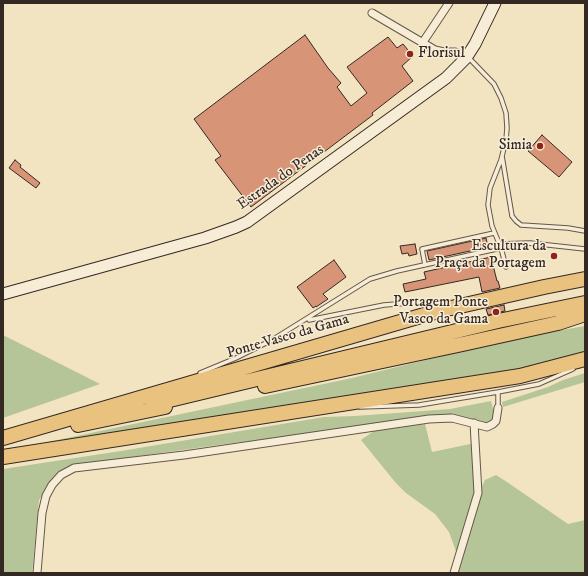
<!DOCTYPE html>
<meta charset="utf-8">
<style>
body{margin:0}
#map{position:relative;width:588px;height:576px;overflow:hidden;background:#f2e4c1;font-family:"IM FELL DW Pica",serif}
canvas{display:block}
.frame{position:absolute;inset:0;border:4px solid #342823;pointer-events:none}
</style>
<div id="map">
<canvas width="588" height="576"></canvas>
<div class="frame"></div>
</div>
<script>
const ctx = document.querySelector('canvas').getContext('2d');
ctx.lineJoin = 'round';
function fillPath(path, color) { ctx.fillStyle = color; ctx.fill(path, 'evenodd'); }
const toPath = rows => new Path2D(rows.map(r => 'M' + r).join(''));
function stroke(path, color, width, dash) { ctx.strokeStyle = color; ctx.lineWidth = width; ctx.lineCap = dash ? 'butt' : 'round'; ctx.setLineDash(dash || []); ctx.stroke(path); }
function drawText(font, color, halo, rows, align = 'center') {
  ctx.font = font + ' "IM FELL DW Pica",serif'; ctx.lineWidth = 3; ctx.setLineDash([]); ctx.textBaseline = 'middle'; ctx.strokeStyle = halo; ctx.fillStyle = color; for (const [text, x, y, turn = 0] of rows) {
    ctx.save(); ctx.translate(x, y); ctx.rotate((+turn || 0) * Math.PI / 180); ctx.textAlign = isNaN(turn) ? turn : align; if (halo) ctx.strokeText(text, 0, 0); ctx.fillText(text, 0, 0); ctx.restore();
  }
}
const green = toPath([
 [585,326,585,355,551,365,43,445,48,442,352,378,511,339],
 [3,335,100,384,3,418],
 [585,373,585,382,503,407,502,402,548,387,563,380],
 [491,401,495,417,489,423,453,416,218,445,82,464,56,474,39,500,32,573,3,573,3,469,121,451,324,417,355,416,450,409],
 [425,424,432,452,475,443,479,492,485,480,496,475,507,482,568,524,585,520,585,573,454,573,458,557,449,532,435,514,406,493,395,482,361,440,374,431]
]);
const building = toPath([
 [305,35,328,68,341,83,337,87,351,106,367,93,347,67,388,37,397,48,403,44,413,56,402,66,413,81,372,113,373,115,251,207,215,160,221,156,194,119,305,35],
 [542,135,572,162,559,177,528,151,542,135],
 [15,160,21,165,20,167,40,183,36,188,9,168,15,160],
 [486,238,488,247,429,260,427,251,486,238],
 [415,244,417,254,409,256,408,253,402,254,400,246,415,244],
 [491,257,497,281,498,281,500,288,482,292,479,277,405,292,403,284,426,279,424,272,491,257],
 [334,260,346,277,323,294,328,299,316,307,316,306,313,308,297,287,334,260],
 [504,305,505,311,488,315,486,309,504,305]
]);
const lane = toPath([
 [468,57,494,84,501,98,506,113,507,128,506,140,501,160,490,188,488,205,492,226,501,248,506,267],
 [502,156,512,216,516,221,521,225,568,228,585,231],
 [499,244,530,243,585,249],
 [425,265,422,249,494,233],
 [309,320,384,305,423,302,449,302],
 [200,373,236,358,272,340,370,279,397,271,501,248],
 [498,392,498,408],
 [360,407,419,405,498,392,539,384,573,369]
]);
const street = toPath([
 [372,13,435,50,444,52,455,52,467,57],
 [423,42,449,3],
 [37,573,42,513,46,496,52,485,61,475,74,468,184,455,429,419,452,418,487,427,493,424,496,421,498,408],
 [454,573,478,493,474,423]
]);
const secondary = toPath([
 [3,294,205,238,236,227,247,222,446,78,466,58,475,44,495,3]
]);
const highway = toPath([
 [265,386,458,345,558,323,585,314],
 [153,404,498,321,585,303],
 [78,425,165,407],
 [3,438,438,311,544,287,585,279],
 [3,457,520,376,585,359]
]);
const markers = [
 [410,54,4,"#8f2418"],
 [540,146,4,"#8f2418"],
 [554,256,4,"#8f2418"],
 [496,312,4,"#8f2418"]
];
const poiNames = [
 ["Florisul",418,54,"left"],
 ["Simia",532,146],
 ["Escultura da",546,247],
 ["Praça da Portagem",546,264],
 ["Portagem Ponte",488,303],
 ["Vasco da Gama",488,320]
];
const streetNames = [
 ["Estrada do Penas",281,178,-35],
 ["Ponte Vasco da Gama",288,337,-16]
];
fillPath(green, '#b5c597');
fillPath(building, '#d79477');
stroke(building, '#342823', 1);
stroke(lane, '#64574a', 5.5);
stroke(street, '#64574a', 9);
stroke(secondary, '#342823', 13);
stroke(highway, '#342823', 16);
stroke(lane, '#f7edd7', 3.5);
stroke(street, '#f7edd7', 7);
stroke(secondary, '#f7edd7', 11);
stroke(highway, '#e9c280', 14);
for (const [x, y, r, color] of markers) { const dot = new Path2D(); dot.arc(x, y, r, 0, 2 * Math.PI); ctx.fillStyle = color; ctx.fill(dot); stroke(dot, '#f7edd7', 1.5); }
drawText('15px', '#342823', '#f7edd7', poiNames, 'right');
drawText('15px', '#342823', '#f7edd7', streetNames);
</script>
